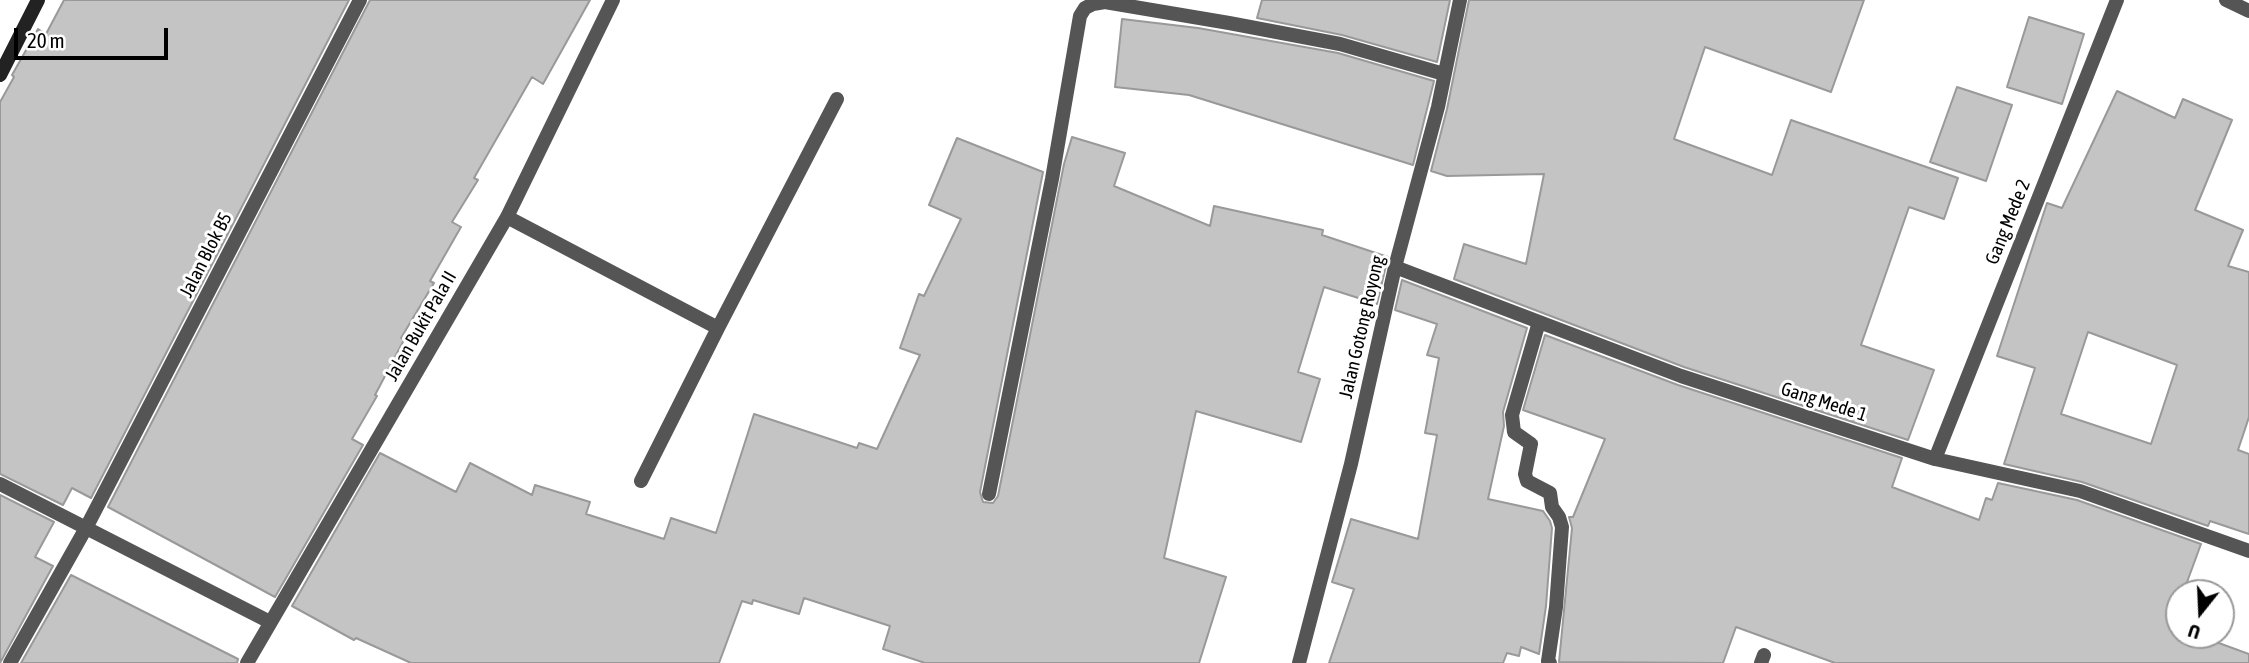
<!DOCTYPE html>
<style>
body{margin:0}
#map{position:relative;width:2249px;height:663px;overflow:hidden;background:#fff;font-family:"Asap Condensed",sans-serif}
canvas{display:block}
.north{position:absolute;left:2165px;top:579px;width:70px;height:70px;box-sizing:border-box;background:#fff;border:2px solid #999;border-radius:50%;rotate:198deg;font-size:19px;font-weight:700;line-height:28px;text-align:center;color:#000}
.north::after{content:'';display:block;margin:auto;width:24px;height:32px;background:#000;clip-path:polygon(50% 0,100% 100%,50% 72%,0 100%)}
.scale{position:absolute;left:14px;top:28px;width:154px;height:32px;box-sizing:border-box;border:4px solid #000;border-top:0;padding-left:9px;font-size:21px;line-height:24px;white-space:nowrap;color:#000;-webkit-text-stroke:5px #fff;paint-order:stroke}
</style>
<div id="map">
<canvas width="2249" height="663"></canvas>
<div class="north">U</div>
<div class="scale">20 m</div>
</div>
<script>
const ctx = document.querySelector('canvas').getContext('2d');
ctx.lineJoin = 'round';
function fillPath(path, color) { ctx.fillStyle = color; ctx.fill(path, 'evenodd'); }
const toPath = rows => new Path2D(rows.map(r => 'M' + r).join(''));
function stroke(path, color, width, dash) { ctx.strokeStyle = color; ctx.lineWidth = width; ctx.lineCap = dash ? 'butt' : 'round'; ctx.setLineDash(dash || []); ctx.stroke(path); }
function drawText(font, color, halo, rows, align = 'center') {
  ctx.font = font + ' "Asap Condensed",sans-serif'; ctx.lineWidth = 6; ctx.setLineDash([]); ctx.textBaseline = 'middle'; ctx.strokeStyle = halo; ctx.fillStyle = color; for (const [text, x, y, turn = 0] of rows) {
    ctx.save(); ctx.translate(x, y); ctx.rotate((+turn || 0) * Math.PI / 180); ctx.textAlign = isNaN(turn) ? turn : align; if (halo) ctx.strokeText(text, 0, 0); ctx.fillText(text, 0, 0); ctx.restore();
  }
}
const building = toPath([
 [64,0,349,0,91,498,72,488,63,505,0,474,0,102,14,77,12,75,38,29,46,34,64,0],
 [370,0,590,0,543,84,532,77,474,178,478,180,452,222,461,227,430,281,434,283,401,338,404,340,375,395,377,396,352,439,363,445,275,597,108,507,370,0],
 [1262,0,1450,0,1437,62,1342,35,1257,18,1262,0],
 [1469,0,1864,0,1831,92,1705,47,1674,139,1772,175,1791,120,1958,178,1944,219,1909,207,1861,345,1934,370,1908,440,1684,367,1454,279,1464,244,1526,264,1544,174,1447,176,1431,171,1447,109,1469,0],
 [2029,17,2084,34,2062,104,2007,87,2029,17],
 [1122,19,1198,28,1338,53,1434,81,1413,165,1189,95,1115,87,1122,19],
 [1957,87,2012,105,1986,181,1930,162,1957,87],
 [2117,91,2175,118,2183,99,2232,120,2195,210,2243,230,2228,266,2249,272,2249,417,2238,450,2249,454,2249,534,2210,521,2208,526,2082,482,2004,464,2035,368,1997,356,2047,203,2062,208,2117,91],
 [2088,332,2177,365,2151,444,2061,414,2088,332],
 [1072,137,1125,153,1114,186,1210,226,1214,206,1323,230,1322,235,1388,257,1377,304,1324,287,1298,372,1320,379,1301,442,1196,411,1164,558,1226,577,1199,663,925,663,883,649,890,626,804,598,799,614,753,600,752,604,742,601,719,663,411,663,356,638,354,640,292,606,380,453,456,492,470,463,532,495,535,485,590,502,586,514,664,539,671,518,716,533,754,414,857,448,859,443,877,449,920,355,900,348,919,294,924,296,961,219,929,205,957,138,1043,172,980,492,983,502,993,503,998,496,1064,164,1072,137],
 [1402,280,1527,328,1503,412,1504,426,1488,499,1543,511,1550,521,1552,528,1546,606,1539,654,1521,647,1519,656,1507,653,1503,663,1329,663,1354,589,1332,582,1351,519,1418,539,1437,435,1425,433,1439,358,1427,355,1437,324,1395,310,1402,280],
 [1545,335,1678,385,1902,458,1892,487,1979,520,1986,498,1992,500,1998,483,2077,500,2201,544,2183,593,2179,593,2179,604,2171,626,2179,629,2179,635,2197,635,2249,654,2249,663,1835,663,1736,627,1723,663,1559,662,1572,528,1569,517,1573,517,1605,439,1523,410,1545,335],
 [0,495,54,522,35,557,53,566,0,663,0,495],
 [71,575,238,659,237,663,21,663,71,575]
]);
const street = toPath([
 [2226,0,2249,11],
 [507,217,718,328,641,481],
 [1395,267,1681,376,1935,459,2080,491,2249,551],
 [1539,322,1512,415,1514,432,1531,444,1525,474,1527,481,1550,493,1552,507,1559,517,1562,527,1556,607,1548,661,1550,663],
 [718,328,837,99],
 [1935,459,2117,0],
 [0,484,270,622],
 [989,494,1052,179,1080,16,1085,8,1093,4,1105,2,1229,23,1340,44,1444,74],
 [10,663,86,528,360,0],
 [247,663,507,217,613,0],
 [1299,663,1351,464,1395,267,1438,107,1460,0],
 [1761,663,1764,655]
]);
const secondary = toPath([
 [0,75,38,0]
]);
const streetNames = [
 ["Gang Mede 2",2008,222,-68],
 ["Jalan Blok B5",206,255,-63],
 ["Jalan Bukit Pala II",421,326,-60],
 ["Jalan Gotong Royong",1362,327,-77],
 ["Gang Mede 1",1824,402,18]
];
fillPath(building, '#c4c4c4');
stroke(building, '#999', 2);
stroke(street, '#555', 14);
stroke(secondary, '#222', 14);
drawText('19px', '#000', '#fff', streetNames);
</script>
